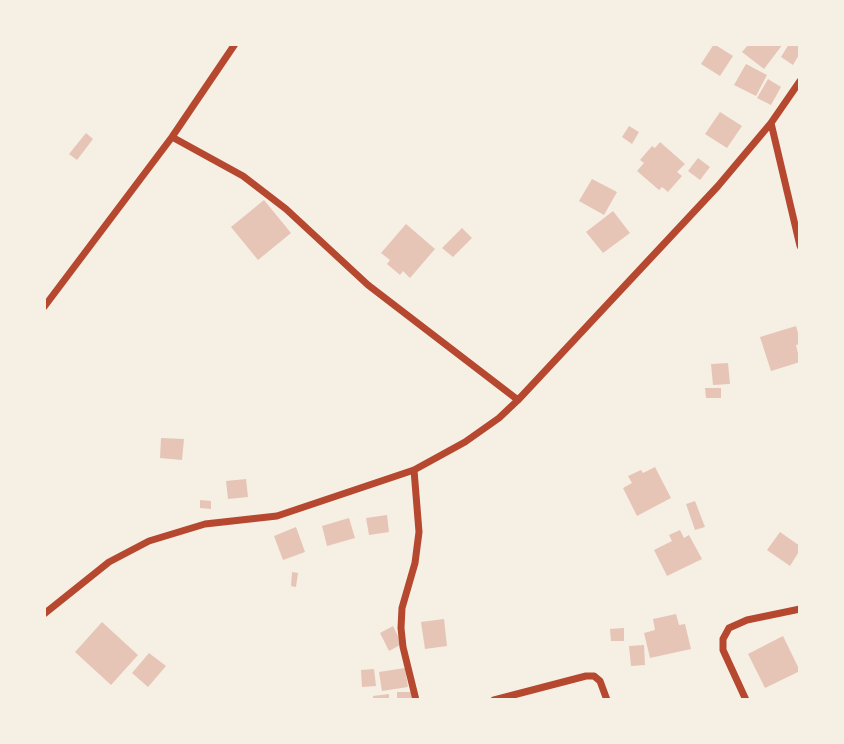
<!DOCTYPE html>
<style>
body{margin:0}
#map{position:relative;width:844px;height:744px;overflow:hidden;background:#f6efe4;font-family:Karla,sans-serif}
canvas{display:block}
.frame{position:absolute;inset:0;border:46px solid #f6efe4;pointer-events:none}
</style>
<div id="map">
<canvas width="844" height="744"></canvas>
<div class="frame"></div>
</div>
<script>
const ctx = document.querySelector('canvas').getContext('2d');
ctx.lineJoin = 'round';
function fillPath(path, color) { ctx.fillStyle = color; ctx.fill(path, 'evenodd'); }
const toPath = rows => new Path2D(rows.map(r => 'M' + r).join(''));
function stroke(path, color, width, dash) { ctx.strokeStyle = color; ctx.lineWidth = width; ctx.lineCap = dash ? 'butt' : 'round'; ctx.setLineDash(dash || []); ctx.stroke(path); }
const building = toPath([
 [714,44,733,56,720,76,701,64],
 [749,44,783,44,764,69,742,52],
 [789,44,800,44,800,53,793,65,781,57],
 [746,64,767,75,756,96,734,85],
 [768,79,781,87,771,105,757,98],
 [720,112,742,126,727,148,705,134],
 [629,126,639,132,632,144,622,137],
 [86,133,93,139,77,160,69,154],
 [660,142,685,164,677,172,682,176,668,192,662,187,659,190,637,171,644,163,640,160,652,146,655,148],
 [698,158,710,167,700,180,688,171],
 [592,179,617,192,604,215,579,201],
 [264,200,291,233,258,260,231,227],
 [613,211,630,233,603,253,586,232],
 [406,224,435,249,410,278,403,271,400,275,387,264,390,260,381,253],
 [462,228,472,238,453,257,442,248],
 [796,326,800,340,800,344,796,345,800,362,771,371,760,337],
 [728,363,730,384,713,385,711,364],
 [705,388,721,388,721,398,706,398],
 [161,438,184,439,182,460,160,458],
 [655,467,671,498,637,516,623,488,632,483,628,476,641,470,643,473],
 [246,479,248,497,228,499,226,481],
 [200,500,211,501,211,509,200,508],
 [695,501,705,527,695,530,686,504],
 [387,515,389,532,369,535,366,518],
 [349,518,355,538,327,546,322,526],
 [296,527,305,552,283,560,274,536],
 [680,530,684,538,689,535,702,559,667,576,654,550,672,541,669,535],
 [780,532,800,546,800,550,790,566,767,550],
 [292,572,298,573,296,587,291,586],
 [676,614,679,625,685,624,691,649,650,658,644,633,655,630,653,619],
 [444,619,447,646,425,649,421,622],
 [102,622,138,655,111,685,75,652],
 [393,626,402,644,389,651,380,633],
 [624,628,624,641,611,641,610,629],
 [783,636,800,671,765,688,748,654],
 [644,645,645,665,631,666,629,646],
 [149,653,166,666,148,687,132,673],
 [405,668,408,687,382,691,379,672],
 [374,669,376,686,362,687,361,670],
 [397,692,412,692,412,700,397,700],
 [389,694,389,700,373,700,373,696]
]);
const minor = toPath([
 [800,81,771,123,800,246],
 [172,137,243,176,286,209,368,285,518,400],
 [44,307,172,137,235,44],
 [414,470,419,532,415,563,402,608,401,628,403,647,416,700],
 [44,614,109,562,149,541,205,524,277,516,414,470,465,442,499,418,518,400,718,186,771,123],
 [494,700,586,676,594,676,600,681,607,700],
 [746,700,723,650,723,639,729,628,747,620,800,609]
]);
fillPath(building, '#e6c5b7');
stroke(minor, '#b5482f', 7);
</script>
